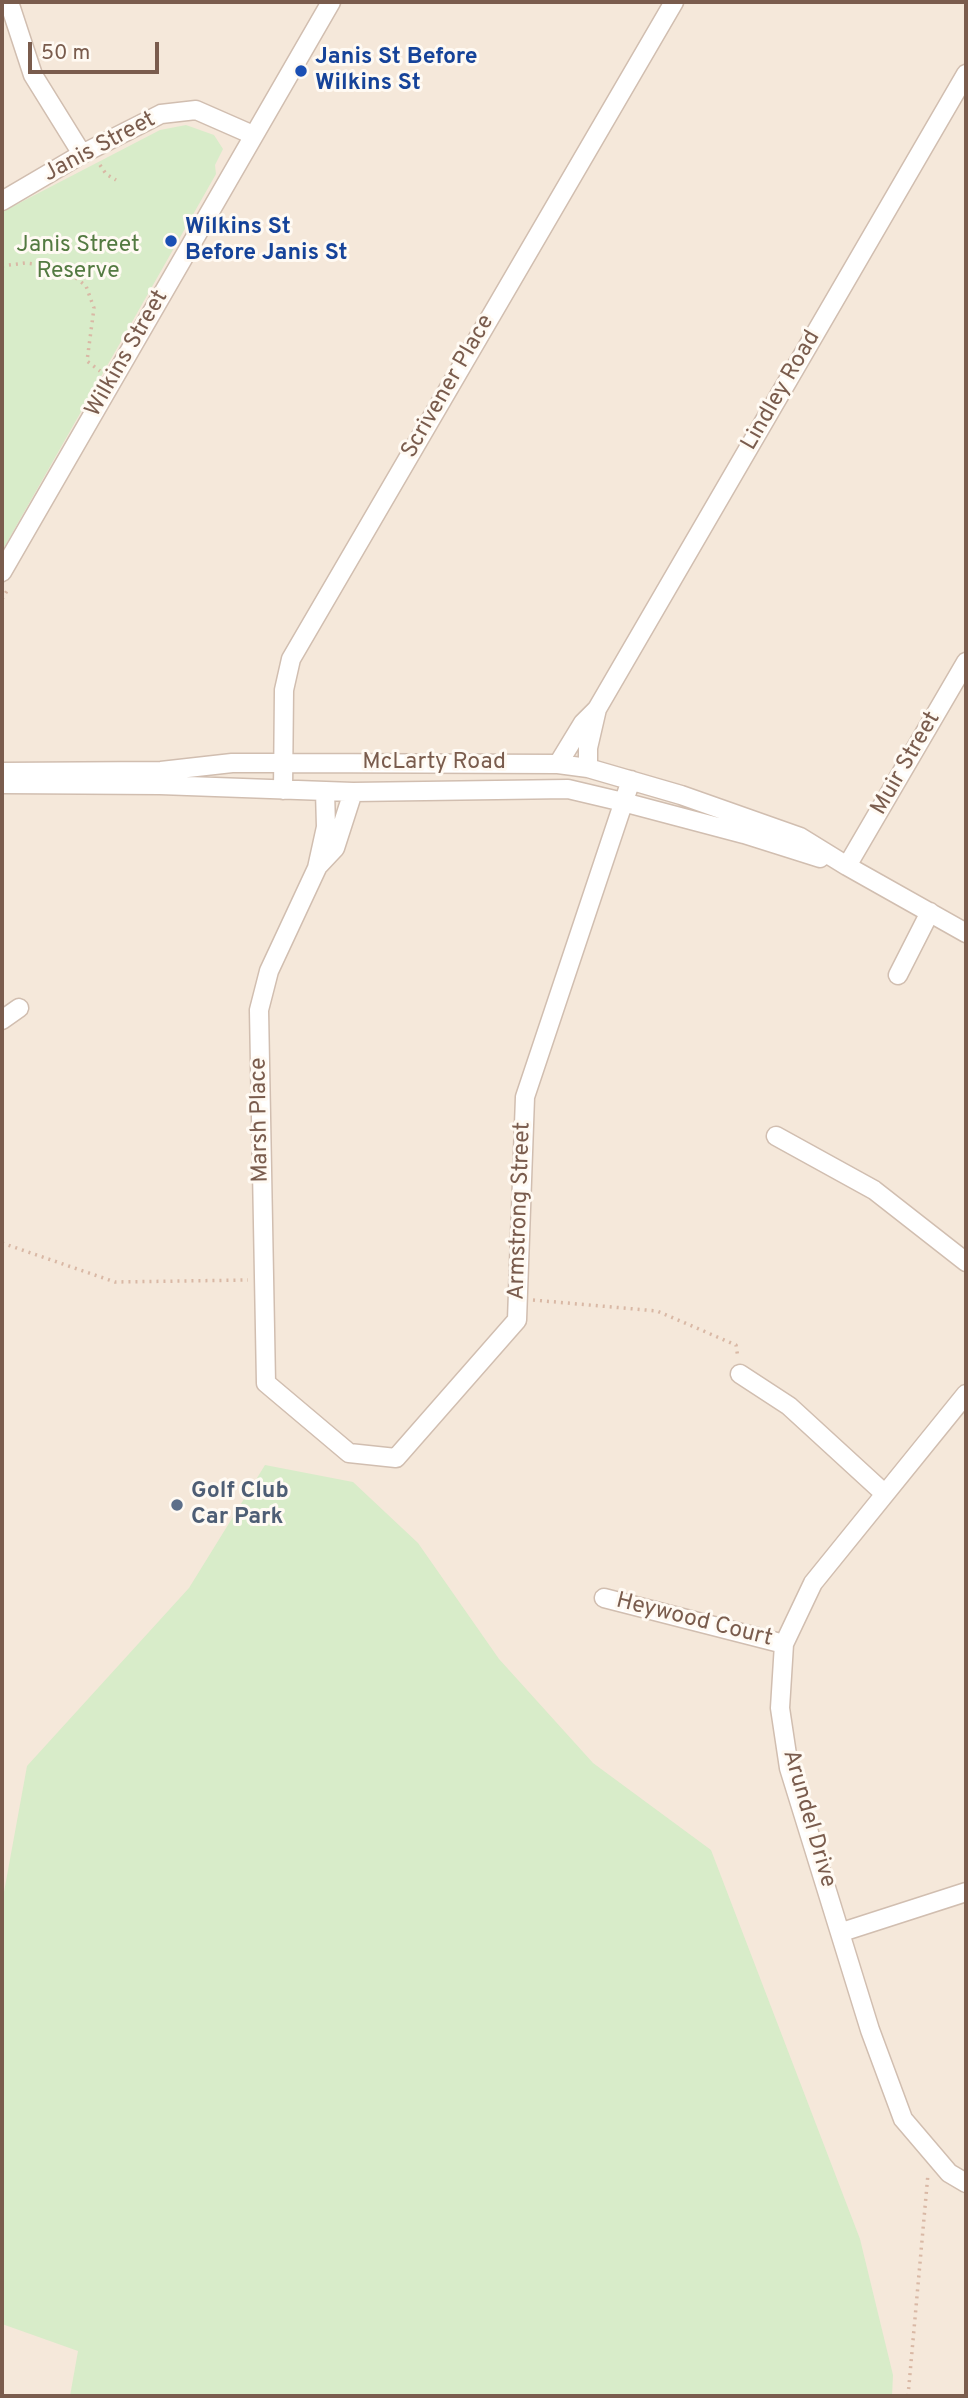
<!DOCTYPE html>
<style>
body{margin:0}
#map{position:relative;width:968px;height:2398px;overflow:hidden;background:#fdf6ec;font-family:Overpass,sans-serif}
canvas{display:block}
.frame{position:absolute;inset:0;border:4px solid #7a5c4d;pointer-events:none}
.scale{position:absolute;left:28px;top:42px;width:131px;height:32px;box-sizing:border-box;border:4px solid #7a5c4d;border-top:0;padding-left:9px;font-size:21px;line-height:24px;white-space:nowrap;color:#7a5c4d;-webkit-text-stroke:5px #fffaf3;paint-order:stroke}
</style>
<div id="map">
<canvas width="968" height="2398"></canvas>
<div class="frame"></div>
<div class="scale">50 m</div>
</div>
<script>
const ctx = document.querySelector('canvas').getContext('2d');
ctx.lineJoin = 'round';
function fillPath(path, color) { ctx.fillStyle = color; ctx.fill(path, 'evenodd'); }
const toPath = rows => new Path2D(rows.map(r => 'M' + r).join(''));
function stroke(path, color, width, dash) { ctx.strokeStyle = color; ctx.lineWidth = width; ctx.lineCap = dash ? 'butt' : 'round'; ctx.setLineDash(dash || []); ctx.stroke(path); }
function drawText(font, color, halo, rows, align = 'center') {
  ctx.font = font + ' Overpass,sans-serif'; ctx.lineWidth = 6; ctx.setLineDash([]); ctx.textBaseline = 'middle'; ctx.strokeStyle = halo; ctx.fillStyle = color; for (const [text, x, y, turn = 0] of rows) {
    ctx.save(); ctx.translate(x, y); ctx.rotate((+turn || 0) * Math.PI / 180); ctx.textAlign = isNaN(turn) ? turn : align; if (halo) ctx.strokeText(text, 0, 0); ctx.fillText(text, 0, 0); ctx.restore();
  }
}
const residential = toPath([
 [2,2,966,2,966,2396,2,2396]
]);
const green = toPath([
 [186,125,214,135,223,149,215,165,216,174,2,551,2,212,160,130],
 [265,1465,353,1482,418,1543,499,1659,593,1763,711,1850,860,2239,893,2375,892,2396,70,2396,78,2351,2,2324,2,1903,27,1766,189,1588]
]);
const path = toPath([
 [100,165,106,174,116,180],
 [2,266,25,263,51,266,71,274,86,286,94,308,87,361,100,371],
 [2,599,8,589],
 [2,1243,115,1282,248,1280],
 [533,1300,657,1311,736,1345,738,1358],
 [908,2396,928,2174]
]);
const minor = toPath([
 [9,2,33,75,82,154],
 [2,201,82,154,161,114,196,110,253,135],
 [2,572,331,2],
 [558,764,583,723,597,709,966,74],
 [588,768,588,748,597,709],
 [2,772,161,771,232,763,283,763,558,764,588,768,681,795,800,837,847,866,966,933],
 [4,784,160,785,353,792,568,789,623,802,744,834,820,858],
 [283,790,284,690,291,659,674,2],
 [325,791,326,827,317,868,269,971,259,1010,266,1383,349,1453,396,1458,517,1320,525,1097,631,780],
 [319,865,335,848,353,792],
 [847,866,966,662],
 [898,975,930,912],
 [2,1020,19,1008],
 [776,1136,874,1190,966,1262],
 [740,1374,789,1406,885,1494],
 [966,1394,813,1583,784,1644,780,1708,789,1768,870,2030,903,2119,949,2173,966,2183],
 [604,1598,784,1644],
 [842,1932,966,1892]
]);
const markers = [
 [301,71,7,"#1a4fb4"],
 [171,241,7,"#1a4fb4"],
 [177,1505,7,"#5c6f8a"]
];
const transitNames = [
 ["Janis St Before",315,58],
 ["Wilkins St",315,84],
 ["Wilkins St",185,228],
 ["Before Janis St",185,254]
];
const streetNames = [
 ["Janis Street",100,148,-28],
 ["Wilkins Street",128,354,-60],
 ["Scrivener Place",449,387,-60],
 ["Lindley Road",782,391,-60],
 ["McLarty Road",434,763],
 ["Muir Street",907,764,-60],
 ["Marsh Place",261,1120,-91],
 ["Armstrong Street",521,1211,-88],
 ["Heywood Court",694,1621,14],
 ["Arundel Drive",808,1819,74]
];
const parkNames = [
 ["Janis Street",78,246],
 ["Reserve",78,272]
];
const serviceNames = [
 ["Golf Club",191,1492],
 ["Car Park",191,1518]
];
fillPath(residential, '#f5e8da');
fillPath(green, '#d8ecc9');
stroke(minor, '#d1beb0', 21);
stroke(path, '#d9b8a5', 3.5, [2, 5]);
stroke(minor, '#fff', 18);
for (const [x, y, r, color] of markers) { const dot = new Path2D(); dot.arc(x, y, r, 0, 2 * Math.PI); ctx.fillStyle = color; ctx.fill(dot); stroke(dot, '#fffaf3', 2.5); }
drawText('bold 23px', '#164399', '#fffaf3', transitNames, 'left');
drawText('23px', '#7a5c4d', '#fffaf3', streetNames);
drawText('23px', '#537a41', '#fffaf3', parkNames);
drawText('bold 23px', '#4e5e75', '#fffaf3', serviceNames, 'left');
</script>
